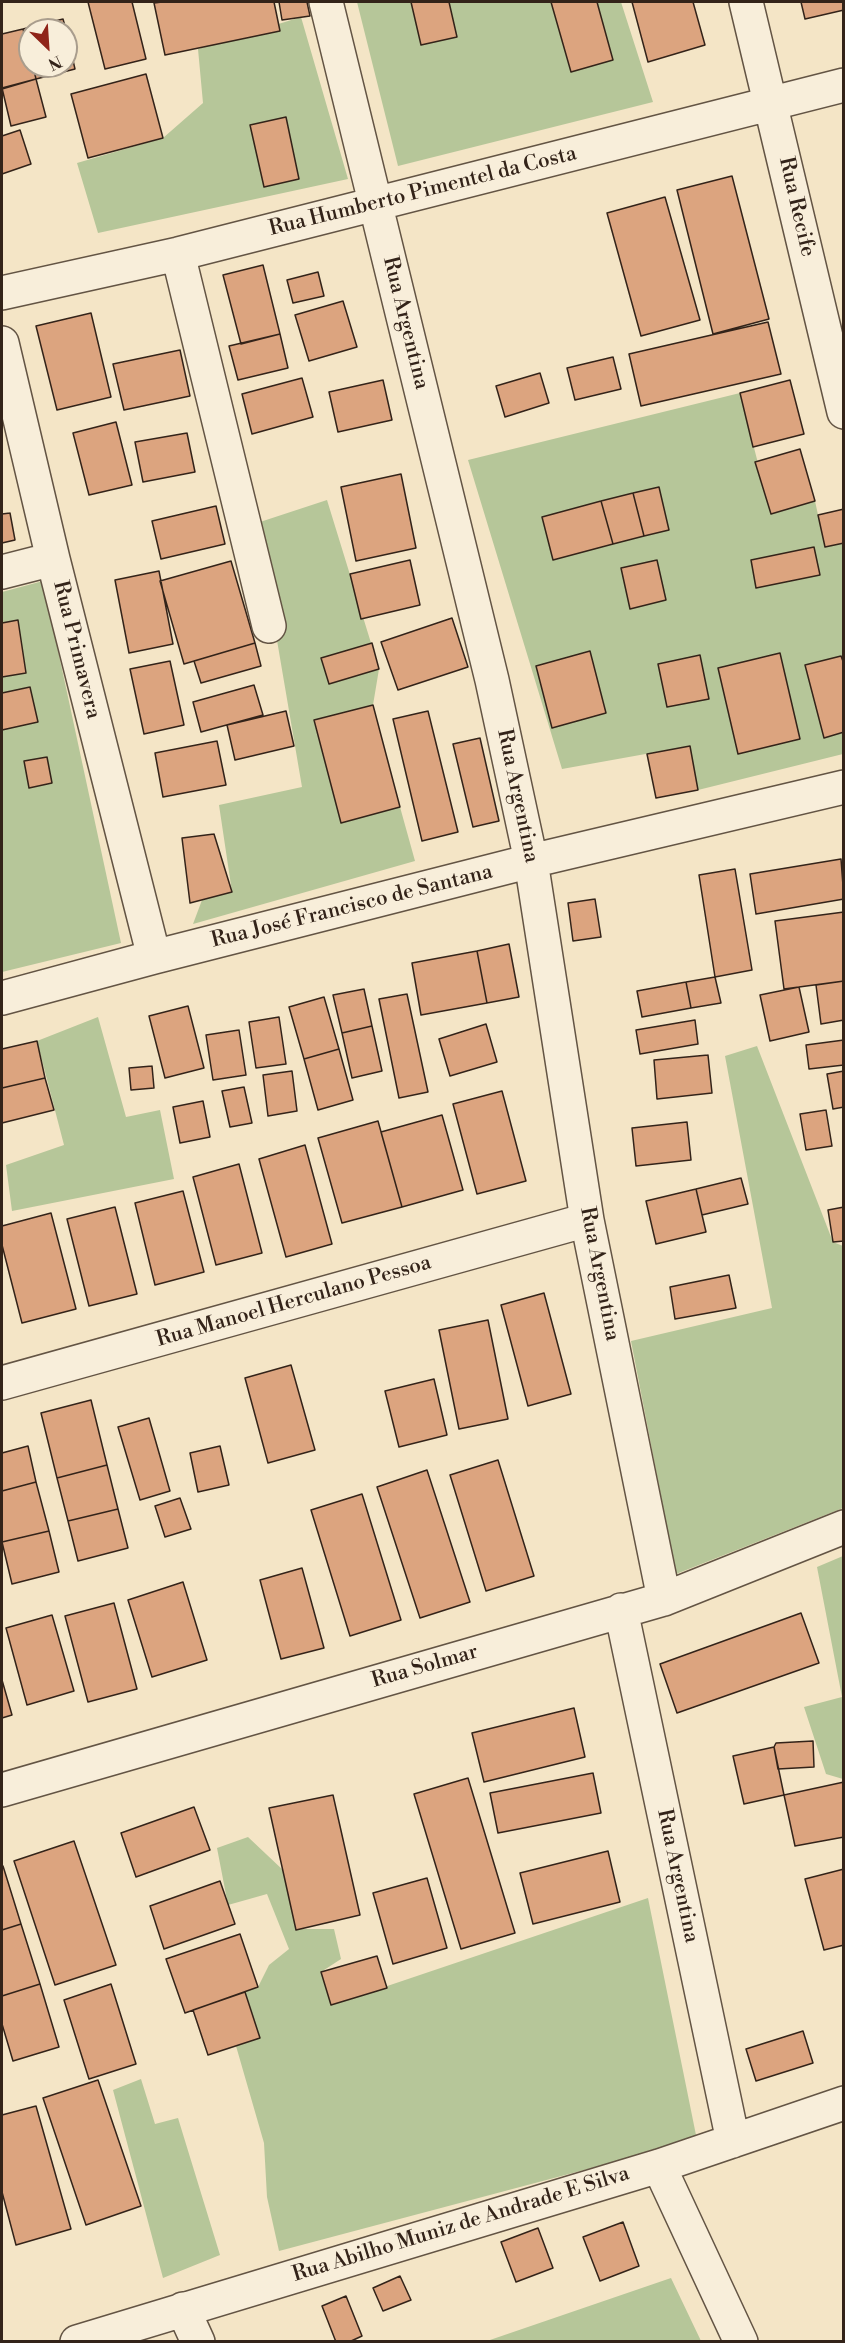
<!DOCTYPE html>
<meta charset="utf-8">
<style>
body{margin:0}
#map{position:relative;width:845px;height:2343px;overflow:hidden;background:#f4e5c6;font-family:"Libre Bodoni",serif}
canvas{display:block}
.frame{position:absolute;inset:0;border:3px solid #332319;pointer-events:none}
.north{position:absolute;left:18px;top:18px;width:60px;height:60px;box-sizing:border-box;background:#f8eeda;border:2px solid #a99d8d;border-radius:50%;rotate:155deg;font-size:16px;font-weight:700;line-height:24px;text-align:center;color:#332319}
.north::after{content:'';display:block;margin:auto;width:21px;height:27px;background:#8f2418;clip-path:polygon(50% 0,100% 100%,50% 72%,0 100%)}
</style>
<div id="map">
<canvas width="845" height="2343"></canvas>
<div class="frame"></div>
<div class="north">N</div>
</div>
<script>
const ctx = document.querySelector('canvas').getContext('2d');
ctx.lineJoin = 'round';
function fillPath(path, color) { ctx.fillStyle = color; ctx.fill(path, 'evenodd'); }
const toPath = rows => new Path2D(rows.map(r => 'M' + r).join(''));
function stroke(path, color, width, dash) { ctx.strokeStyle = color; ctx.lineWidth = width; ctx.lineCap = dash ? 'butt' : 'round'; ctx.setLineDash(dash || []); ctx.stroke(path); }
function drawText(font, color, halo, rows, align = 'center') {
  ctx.font = font + ' "Libre Bodoni",serif'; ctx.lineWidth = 5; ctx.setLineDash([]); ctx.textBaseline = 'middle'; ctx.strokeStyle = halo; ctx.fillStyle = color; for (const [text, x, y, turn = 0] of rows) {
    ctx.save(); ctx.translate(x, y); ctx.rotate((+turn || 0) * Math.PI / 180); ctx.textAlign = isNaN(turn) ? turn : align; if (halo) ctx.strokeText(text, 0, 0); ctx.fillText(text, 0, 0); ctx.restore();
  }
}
const green = toPath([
 [357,2,621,2,653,102,398,166],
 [301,17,348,179,98,233,77,163,163,138,203,103,198,49],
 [740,393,771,514,815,501,825,547,843,543,843,754,698,790,690,746,562,769,468,460],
 [327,500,379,669,373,705,314,721,341,822,400,807,415,861,193,924,202,900,232,892,219,805,302,787,257,523],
 [43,581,121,943,2,972,2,592],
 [98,1017,126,1117,160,1110,174,1179,12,1211,6,1165,64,1145,37,1041],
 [757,1046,833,1242,843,1246,843,1508,676,1574,631,1341,772,1308,725,1056],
 [843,1556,843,1779,826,1774,804,1707,842,1697,817,1567],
 [248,1837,284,1871,296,1929,334,1929,341,1959,321,1972,331,2005,648,1898,697,2140,279,2251,267,2197,264,2143,236,2046,260,2038,245,1992,258,1987,269,1965,289,1949,267,1894,228,1905,217,1848],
 [141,2079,155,2124,178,2118,220,2255,163,2278,113,2090],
 [671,2278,701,2341,487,2341]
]);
const building = toPath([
 [88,2,132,2,146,59,105,69,88,2],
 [162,2,274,2,280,31,165,55,154,3,162,2],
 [279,2,307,2,310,16,282,20,279,2],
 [411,2,449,2,457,37,421,45,411,2],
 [551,2,597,2,613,60,571,72,551,2],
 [632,2,693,2,705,45,648,62,632,2],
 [801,2,844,2,844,10,805,19,801,2],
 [63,19,66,30,30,30,30,55,23,29,63,19],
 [23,29,30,55,30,66,33,66,36,79,2,89,2,34,23,29],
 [66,31,75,69,36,79,33,66,66,66,66,31],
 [146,74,163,138,88,158,71,94,146,74],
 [36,79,46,117,11,126,2,88,36,79],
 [286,117,299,179,264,187,250,125,286,117],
 [20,130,31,164,2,174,2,136,20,130],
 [732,176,769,319,713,334,677,190,732,176],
 [665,197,700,320,641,336,607,213,665,197],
 [263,265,280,334,241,344,223,275,263,265],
 [318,272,324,296,293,303,287,280,318,272],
 [343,301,357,347,309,361,295,315,343,301],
 [91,313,111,397,57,410,36,326,91,313],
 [768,322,781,374,641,406,629,354,768,322],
 [280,334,288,368,238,380,229,346,280,334],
 [180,350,190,396,124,410,113,364,180,350],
 [613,357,621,389,575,400,567,368,613,357],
 [540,373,549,403,505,417,496,386,540,373],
 [302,378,313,417,252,434,242,394,302,378],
 [383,380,392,420,338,432,329,392,383,380],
 [790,380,804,434,753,447,740,393,790,380],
 [116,422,132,485,89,495,73,433,116,422],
 [187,433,195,472,143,482,135,442,187,433],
 [800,449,815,501,771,514,755,462,800,449],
 [401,474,416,548,356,561,341,487,401,474],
 [659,487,669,530,644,536,633,493,659,487],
 [633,493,644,536,613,544,601,501,633,493],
 [601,501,613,544,553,560,542,517,601,501],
 [216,506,225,544,161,559,152,521,216,506],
 [844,509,844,543,825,547,818,515,844,509],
 [10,513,15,540,2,543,2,514,10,513],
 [814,547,820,575,756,588,751,560,814,547],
 [410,560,420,605,361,619,350,574,410,560],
 [657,560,666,600,630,609,621,568,657,560],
 [231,561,255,643,184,664,160,581,231,561],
 [159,571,173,644,129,653,115,580,159,571],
 [452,618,468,667,398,690,381,642,452,618],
 [18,620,26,673,2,677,2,623,18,620],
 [255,643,261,666,201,683,194,661,255,643],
 [372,643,379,669,329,684,321,658,372,643],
 [590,651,606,713,552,728,536,666,590,651],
 [780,653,800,739,738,754,718,668,780,653],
 [700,655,709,699,667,707,658,664,700,655],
 [841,656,844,664,844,732,824,738,805,665,841,656],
 [170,661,184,725,144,734,130,669,170,661],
 [254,685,263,715,201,732,193,702,254,685],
 [30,687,38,722,2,730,2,693,30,687],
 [373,705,400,807,341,823,314,720,373,705],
 [286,711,294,746,235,760,227,725,286,711],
 [428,711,458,832,422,841,393,719,428,711],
 [480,738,499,821,473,827,453,744,480,738],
 [217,741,226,785,163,797,155,753,217,741],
 [690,746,698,790,656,798,647,754,690,746],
 [47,757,52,783,29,788,24,761,47,757],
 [214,834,232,892,190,903,182,838,214,834],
 [841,859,844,899,756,914,750,874,841,859],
 [735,869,752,970,715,977,699,875,735,869],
 [595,899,601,937,573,941,568,903,595,899],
 [844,912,844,981,784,989,775,921,844,912],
 [509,944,519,997,487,1003,477,951,509,944],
 [477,951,487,1003,421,1015,412,963,477,951],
 [715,977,721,1003,691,1008,686,982,715,977],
 [844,981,844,1020,821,1024,816,985,844,981],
 [686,982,691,1008,642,1017,637,991,686,982],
 [799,987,809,1032,770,1041,760,995,799,987],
 [364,989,372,1026,342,1033,333,995,364,989],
 [407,994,428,1092,399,1098,379,999,407,994],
 [324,997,339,1049,304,1059,289,1007,324,997],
 [188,1006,204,1068,165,1078,149,1016,188,1006],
 [279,1017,286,1064,256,1068,249,1022,279,1017],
 [695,1020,698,1044,640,1054,636,1030,695,1020],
 [486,1024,497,1062,450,1076,439,1039,486,1024],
 [372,1026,382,1071,352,1078,342,1033,372,1026],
 [239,1030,246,1075,213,1080,206,1035,239,1030],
 [844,1040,844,1065,809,1069,806,1045,844,1040],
 [37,1041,45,1078,2,1088,2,1049,37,1041],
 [339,1049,353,1100,318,1110,304,1059,339,1049],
 [708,1055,712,1093,657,1099,654,1060,708,1055],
 [152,1066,154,1088,131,1090,129,1068,152,1066],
 [292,1071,297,1111,268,1116,263,1075,292,1071],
 [844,1071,844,1107,833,1109,827,1074,844,1071],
 [45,1078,54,1110,2,1123,2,1088,45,1078],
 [244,1087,252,1123,230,1127,222,1091,244,1087],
 [502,1091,526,1181,477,1194,453,1104,502,1091],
 [203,1101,210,1137,180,1143,173,1107,203,1101],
 [826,1110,832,1146,806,1150,800,1114,826,1110],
 [442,1115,463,1190,402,1207,381,1132,442,1115],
 [378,1121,402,1207,342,1223,318,1138,378,1121],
 [687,1122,691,1160,636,1166,632,1128,687,1122],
 [305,1145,332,1244,286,1257,259,1159,305,1145],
 [239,1164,262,1253,216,1265,193,1177,239,1164],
 [741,1178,748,1204,702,1215,696,1189,741,1178],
 [696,1189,706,1232,656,1244,646,1201,696,1189],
 [183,1191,204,1272,155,1285,135,1203,183,1191],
 [115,1207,137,1294,89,1306,67,1219,115,1207],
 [844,1207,844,1241,833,1242,828,1210,844,1207],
 [51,1213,76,1309,22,1323,2,1245,2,1226,51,1213],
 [729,1275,736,1308,675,1319,670,1287,729,1275],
 [544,1293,571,1394,528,1406,501,1305,544,1293],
 [488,1320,508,1419,459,1429,439,1330,488,1320],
 [291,1365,315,1450,268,1463,245,1378,291,1365],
 [434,1379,447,1435,399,1447,385,1391,434,1379],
 [91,1400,107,1465,57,1478,41,1413,91,1400],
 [149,1418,170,1491,140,1500,118,1427,149,1418],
 [28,1446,36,1482,2,1491,2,1453,28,1446],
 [220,1446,229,1485,198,1492,190,1453,220,1446],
 [498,1460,534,1576,486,1591,450,1475,498,1460],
 [107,1465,118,1509,68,1521,57,1478,107,1465],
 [427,1470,470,1602,420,1618,377,1487,427,1470],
 [36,1482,49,1531,2,1542,2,1491,36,1482],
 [362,1494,401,1620,350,1636,311,1510,362,1494],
 [180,1498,191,1529,165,1537,155,1506,180,1498],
 [118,1509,128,1548,78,1561,68,1521,118,1509],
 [49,1531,59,1572,12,1584,2,1542,49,1531],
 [302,1568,324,1648,281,1659,260,1580,302,1568],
 [183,1582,207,1660,152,1677,128,1600,183,1582],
 [114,1603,137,1689,88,1702,65,1616,114,1603],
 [801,1613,819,1663,677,1713,660,1664,801,1613],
 [52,1615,74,1691,27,1705,6,1628,52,1615],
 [2,1680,12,1715,2,1718,2,1680],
 [574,1708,585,1757,484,1782,472,1733,574,1708],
 [813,1741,814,1767,778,1769,774,1747,776,1743,813,1741],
 [774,1747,784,1795,744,1804,733,1756,774,1747],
 [593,1773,601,1813,498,1833,490,1793,593,1773],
 [468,1778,515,1933,461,1949,414,1794,468,1778],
 [844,1782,844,1837,795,1846,784,1795,844,1782],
 [333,1795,360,1915,296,1930,269,1808,333,1795],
 [194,1807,210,1850,136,1877,121,1833,194,1807],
 [74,1841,116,1965,55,1985,14,1861,74,1841],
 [608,1851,620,1902,533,1924,520,1873,608,1851],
 [3,1866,21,1924,2,1930,2,1867,3,1866],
 [844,1869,844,1945,824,1950,805,1879,844,1869],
 [427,1878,447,1948,393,1964,373,1893,427,1878],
 [220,1881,235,1924,164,1949,150,1906,220,1881],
 [21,1924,40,1984,2,1996,2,1930,21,1924],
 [240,1934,258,1987,185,2013,166,1959,240,1934],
 [377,1956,387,1988,331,2005,321,1972,377,1956],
 [40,1984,59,2047,13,2061,2,2024,2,1996,40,1984],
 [111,1984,136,2064,89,2079,64,2000,111,1984],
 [245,1992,260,2038,208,2055,193,2010,245,1992],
 [803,2031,813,2063,756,2081,746,2049,803,2031],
 [98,2080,141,2206,86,2225,43,2098,98,2080],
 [36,2106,71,2229,16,2245,2,2192,2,2115,36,2106],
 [623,2222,639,2266,600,2281,583,2237,623,2222],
 [538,2228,553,2268,516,2282,501,2242,538,2228],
 [400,2276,411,2300,383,2311,373,2288,400,2276],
 [346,2296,362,2336,349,2342,336,2342,322,2306,346,2296]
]);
const minor = toPath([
 [326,2,492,680,531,861,587,1220,664,1599],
 [746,2,844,412],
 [178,254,269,626],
 [2,293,178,254,844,85],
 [2,343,53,559,154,957],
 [2,572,53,559],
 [2,998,154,957,531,861,844,787],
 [2,1383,587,1220],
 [621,1610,733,2141],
 [2,1790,664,1599,844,1527],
 [659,2166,741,2342],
 [183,2309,198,2342],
 [77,2342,659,2166,844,2103]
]);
const streetNames = [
 ["Rua Humberto Pimentel da Costa",423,192,-14],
 ["Rua Recife",796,207,77],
 ["Rua Argentina",405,323,76],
 ["Rua Primavera",76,650,76],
 ["Rua Argentina",517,796,78],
 ["Rua José Francisco de Santana",352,907,-14],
 ["Rua Argentina",599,1274,79],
 ["Rua Manoel Herculano Pessoa",294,1302,-16],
 ["Rua Solmar",425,1667,-16],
 ["Rua Argentina",677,1876,78],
 ["Rua Abilho Muniz de Andrade E Silva",461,2225,-17]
];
fillPath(green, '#b6c699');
fillPath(building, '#dca47f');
stroke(building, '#332319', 1.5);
stroke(minor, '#635444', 36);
stroke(minor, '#f8eeda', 33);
drawText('21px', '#332319', '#f8eeda', streetNames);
</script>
